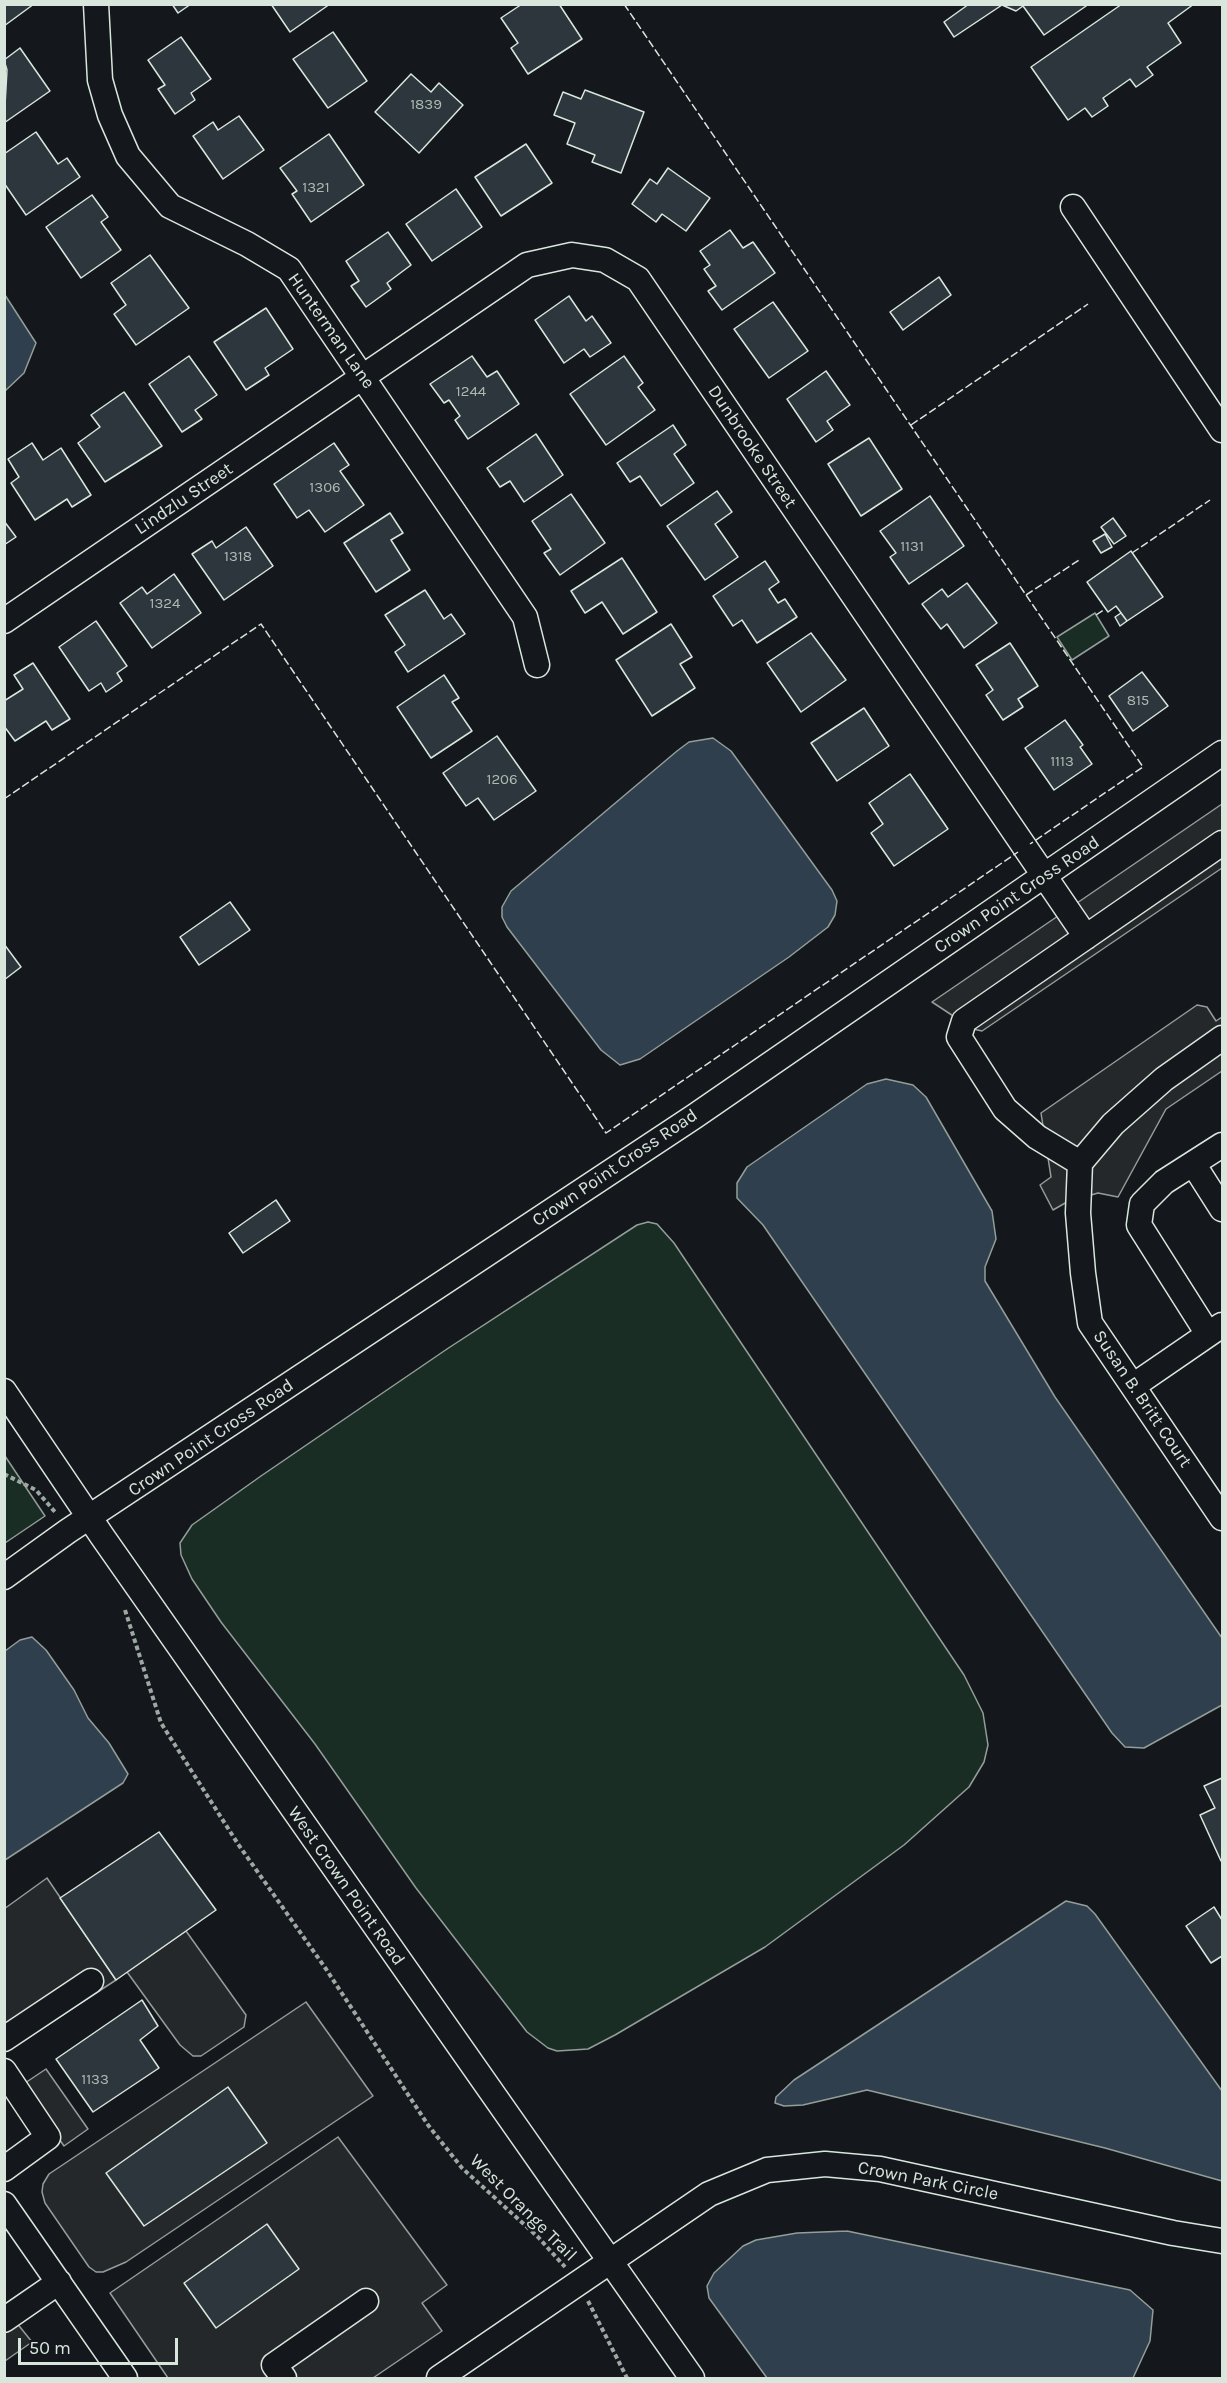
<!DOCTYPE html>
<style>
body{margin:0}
#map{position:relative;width:1227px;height:2383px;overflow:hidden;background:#14181c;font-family:Karla,sans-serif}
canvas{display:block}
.frame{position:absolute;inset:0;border:6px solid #d8e6dc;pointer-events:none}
.scale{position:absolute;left:18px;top:2338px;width:160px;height:27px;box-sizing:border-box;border:3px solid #d8e6dc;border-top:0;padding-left:8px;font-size:18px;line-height:21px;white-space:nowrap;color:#d8e6dc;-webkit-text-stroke:4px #14181c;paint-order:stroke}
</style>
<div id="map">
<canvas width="1227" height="2383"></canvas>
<div class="frame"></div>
<div class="scale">50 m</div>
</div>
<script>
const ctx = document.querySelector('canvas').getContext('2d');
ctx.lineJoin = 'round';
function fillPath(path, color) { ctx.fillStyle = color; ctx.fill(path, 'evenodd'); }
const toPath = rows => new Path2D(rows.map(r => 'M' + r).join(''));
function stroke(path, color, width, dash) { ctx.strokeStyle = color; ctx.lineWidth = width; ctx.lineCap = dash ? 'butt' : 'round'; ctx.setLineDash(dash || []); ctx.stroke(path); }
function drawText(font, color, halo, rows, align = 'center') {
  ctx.font = font + ' Karla,sans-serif'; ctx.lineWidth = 4.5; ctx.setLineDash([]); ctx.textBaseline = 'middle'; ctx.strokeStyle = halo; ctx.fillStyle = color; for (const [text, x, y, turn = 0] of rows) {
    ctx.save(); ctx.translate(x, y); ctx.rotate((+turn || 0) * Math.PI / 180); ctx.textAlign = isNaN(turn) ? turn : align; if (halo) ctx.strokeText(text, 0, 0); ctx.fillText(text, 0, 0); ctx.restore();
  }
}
const green = toPath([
 [1095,613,1109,636,1072,660,1057,637,1095,613],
 [648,1222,657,1224,674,1243,964,1675,983,1713,988,1745,984,1762,969,1787,904,1845,765,1947,615,2035,588,2049,557,2051,548,2048,527,2032,416,1888,315,1744,221,1622,192,1579,181,1555,180,1543,192,1525,261,1476,447,1349,637,1225,648,1222],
 [5,1456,45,1516,5,1543,4,1543,5,1456]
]);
const parking = toPath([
 [1222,804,1222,868,982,1031,973,1029,932,1002,1222,804],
 [1197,1005,1207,1007,1216,1021,1222,1017,1222,1071,1166,1109,1118,1197,1098,1193,1067,1202,1053,1210,1040,1185,1051,1177,1041,1113,1197,1005],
 [47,1878,116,1980,18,2044,5,2028,4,1909,47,1878],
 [186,1931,246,2015,244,2027,201,2056,193,2056,180,2045,127,1972,186,1931],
 [306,2002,373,2096,126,2262,103,2272,96,2272,89,2267,45,2203,42,2192,43,2184,49,2174,306,2002],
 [46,2069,88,2129,64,2146,22,2085,46,2069],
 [338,2137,447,2285,422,2303,442,2331,373,2378,168,2378,110,2293,338,2137],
 [4,2307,32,2342,5,2361,4,2361,4,2307]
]);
const water = toPath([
 [5,295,36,343,24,373,5,391,5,295],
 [713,738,731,751,832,890,837,901,835,915,828,927,789,957,640,1059,620,1065,601,1050,507,927,502,917,502,907,511,891,677,751,689,742,713,738],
 [886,1079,913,1085,926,1097,992,1211,996,1239,985,1267,985,1281,1055,1397,1222,1638,1222,1705,1144,1748,1125,1747,1112,1733,763,1225,737,1198,737,1183,747,1167,867,1084,886,1079],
 [32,1637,46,1650,74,1690,88,1718,109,1743,128,1774,123,1783,5,1860,5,1651,20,1640,32,1637],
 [1066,1901,1087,1906,1095,1914,1222,2091,1222,2181,1105,2148,867,2090,803,2105,784,2106,775,2103,776,2097,794,2080,1066,1901],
 [847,2231,1130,2290,1153,2310,1150,2341,1133,2378,767,2378,709,2298,707,2286,714,2273,743,2246,756,2240,797,2233,847,2231]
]);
const building = toPath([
 [4,4,34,4,4,26,4,4],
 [172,4,191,4,178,13,172,4],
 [271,4,330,4,290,32,271,4],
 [522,4,559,4,582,39,528,74,511,48,518,43,501,18,522,4],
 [969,4,1089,4,1044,35,1023,6,1016,11,1002,5,954,37,944,22,969,4],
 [1122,4,1194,4,1168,23,1181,43,1147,67,1153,75,1136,87,1130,79,1103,98,1108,106,1092,117,1085,108,1068,120,1031,67,1122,4],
 [333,32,367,81,328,108,293,59,333,32],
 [181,37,211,79,191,93,195,100,175,114,158,89,165,85,148,60,181,37],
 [20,48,50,91,4,123,7,70,4,60,20,48],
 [411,74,431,92,439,83,463,105,419,153,375,112,411,74],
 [585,90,644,112,621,173,592,162,595,155,567,144,575,123,554,115,563,92,581,99,585,90],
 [239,116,264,150,223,179,193,136,213,122,218,130,239,116],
 [36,132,58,164,67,158,80,177,26,215,4,183,4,154,36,132],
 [329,134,364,185,311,222,292,194,297,191,280,168,329,134],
 [526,144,552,183,501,216,475,177,526,144],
 [668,168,710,198,686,231,662,214,656,222,632,204,650,179,657,184,668,168],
 [456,189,482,227,432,261,406,224,456,189],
 [92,195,108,217,101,222,121,250,81,278,46,227,92,195],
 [730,230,743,248,753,242,775,273,722,310,708,291,716,286,704,269,710,265,700,251,730,230],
 [388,232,411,265,387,283,391,289,366,307,351,286,359,281,346,261,388,232],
 [150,255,189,308,136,345,114,314,126,305,111,283,150,255],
 [939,277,951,295,903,330,890,312,939,277],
 [569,296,586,321,592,316,611,343,590,357,584,349,564,363,535,320,569,296],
 [773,302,808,351,769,378,734,329,773,302],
 [266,308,293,349,265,368,269,375,246,390,214,342,266,308],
 [189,356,217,395,195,410,202,419,182,432,149,384,189,356],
 [472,356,487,377,497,371,519,404,468,439,455,420,460,416,449,400,444,403,430,384,472,356],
 [624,356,643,383,638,387,655,410,606,445,570,394,624,356],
 [826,371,850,405,827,421,833,430,816,442,787,399,826,371],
 [124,392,162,446,105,482,78,443,100,427,91,415,124,392],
 [673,425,686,445,674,454,694,483,661,506,640,476,630,482,617,463,673,425],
 [536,434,563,475,524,502,510,481,500,487,487,468,536,434],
 [869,438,902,489,861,516,828,464,869,438],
 [32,443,43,460,61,448,91,495,72,507,67,499,35,520,11,483,19,477,8,459,32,443],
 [334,443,349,465,340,471,364,505,325,532,309,510,297,518,274,484,334,443],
 [717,491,732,512,715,524,738,557,705,580,667,526,717,491],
 [571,494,605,543,560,575,544,553,551,549,532,521,571,494],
 [930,496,964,546,909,584,890,557,896,553,880,531,930,496],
 [390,513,403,533,391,540,410,570,376,592,344,543,390,513],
 [1113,518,1126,536,1114,544,1101,527,1113,518],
 [4,521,16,537,4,545,4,521],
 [246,527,273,566,224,600,192,554,212,541,216,548,246,527],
 [1105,534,1112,547,1101,553,1093,541,1105,534],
 [1131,551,1163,597,1127,621,1116,606,1108,612,1087,582,1131,551],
 [622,558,657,612,623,634,602,602,585,613,571,591,622,558],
 [765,561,779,582,769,589,778,603,785,599,797,617,757,643,742,620,733,626,713,596,765,561],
 [174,574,201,613,152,648,120,603,142,587,147,594,174,574],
 [967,583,997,623,964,648,947,624,941,629,922,604,942,589,948,597,967,583],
 [425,590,444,619,451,614,465,634,408,672,395,652,405,645,385,615,425,590],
 [1121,613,1127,621,1120,626,1115,617,1121,613],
 [96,621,127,666,117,673,122,681,106,692,101,683,89,691,59,647,96,621],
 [671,624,692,657,680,664,695,688,652,716,616,660,671,624],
 [811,633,846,680,801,712,767,663,811,633],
 [1010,643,1038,686,1018,699,1023,707,1003,720,986,695,993,690,976,665,1010,643],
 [33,663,70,719,52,730,46,721,15,741,4,726,4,701,23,689,14,675,33,663],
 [1142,672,1168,706,1133,731,1109,696,1142,672],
 [444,675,459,698,452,702,472,731,431,758,397,707,444,675],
 [864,708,889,746,837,781,811,743,864,708],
 [1065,720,1083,745,1080,747,1092,764,1054,790,1025,748,1065,720],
 [497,736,536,791,494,820,478,798,466,806,443,773,497,736],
 [910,774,948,829,894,866,871,833,883,824,869,803,910,774],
 [230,902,250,930,199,965,180,937,230,902],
 [4,944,21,967,4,980,4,944],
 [276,1200,290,1221,243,1253,229,1233,276,1200],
 [1222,1778,1222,1860,1221,1861,1200,1815,1215,1808,1204,1786,1222,1778],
 [159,1832,216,1910,116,1980,60,1898,159,1832],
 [1214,1907,1222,1920,1222,1956,1211,1963,1186,1926,1214,1907],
 [142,2000,158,2026,140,2040,159,2068,93,2112,56,2059,142,2000],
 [228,2087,267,2143,144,2226,106,2173,228,2087],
 [267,2224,299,2269,216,2328,184,2283,267,2224]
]);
const path = toPath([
 [4,1474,36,1490,55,1512],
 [125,1610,161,1723,238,1844,326,1969,428,2125,462,2168,538,2237,565,2267],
 [588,2301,627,2378]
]);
const minor = toPath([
 [96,4,100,80,110,115,128,156,170,206,247,244,289,269,525,617,537,665],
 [1073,207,1222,430],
 [4,621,527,265,572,255,605,260,638,279,1086,937],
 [1222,1038,1164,1079,1113,1124,1080,1163,1078,1213,1083,1273,1090,1323,1222,1518],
 [1080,1163,1037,1137,1005,1109,959,1037,964,1021,1222,843],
 [1194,1165,1222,1209],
 [1208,1334,1139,1225,1142,1204,1164,1182,1222,1145],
 [1133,1386,1222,1325],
 [4,1391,102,1536,692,2378],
 [4,1577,68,1531,695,1116,1222,753],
 [4,2039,91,1981],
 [4,2071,48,2137,4,2169],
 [4,2204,125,2378],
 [4,2320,59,2282],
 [284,2378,274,2365,366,2301],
 [439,2378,709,2194,767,2170,825,2164,880,2169,1173,2233,1222,2241]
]);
const fence = toPath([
 [624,4,1143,767,1030,844],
 [911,425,1088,304],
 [1132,553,1210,500],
 [1026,595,1079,560],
 [1096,615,1105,609],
 [4,799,261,624,606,1133,1018,852]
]);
const numberNames = [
 ["1839",426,105],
 ["1321",316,188],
 ["1244",471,392],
 ["1306",325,488],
 ["1131",912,547],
 ["1318",238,557],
 ["1324",165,604],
 ["815",1138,701],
 ["1113",1062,762],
 ["1206",502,780],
 ["1133",95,2080]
];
const streetNames = [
 ["Hunterman Lane",331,331,55],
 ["Dunbrooke Street",752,447,56],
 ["Lindzlu Street",184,499,-34],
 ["Crown Point Cross Road",1017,895,-34],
 ["Crown Point Cross Road",615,1168,-34],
 ["Susan B. Britt Court",1142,1399,56],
 ["Crown Point Cross Road",211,1438,-34],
 ["West Crown Point Road",346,1886,55],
 ["Crown Park Circle",928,2181,11],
 ["West Orange Trail",523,2208,45]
];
fillPath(green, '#1a2d24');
stroke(green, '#939e99', 1.5);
fillPath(parking, '#24282b');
stroke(parking, '#939e99', 1.5);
fillPath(water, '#2f3f4d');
stroke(water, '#939e99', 1.5);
fillPath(building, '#2c363c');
stroke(building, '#d8e6dc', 1.5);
stroke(minor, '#d8e6dc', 27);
stroke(path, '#9da8a2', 4, [4.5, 3]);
stroke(minor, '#14181c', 24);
stroke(fence, '#d8e6dc', 1.5, [8, 3]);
drawText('15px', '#adbab4', null, numberNames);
drawText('18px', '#d8e6dc', '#14181c', streetNames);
</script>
